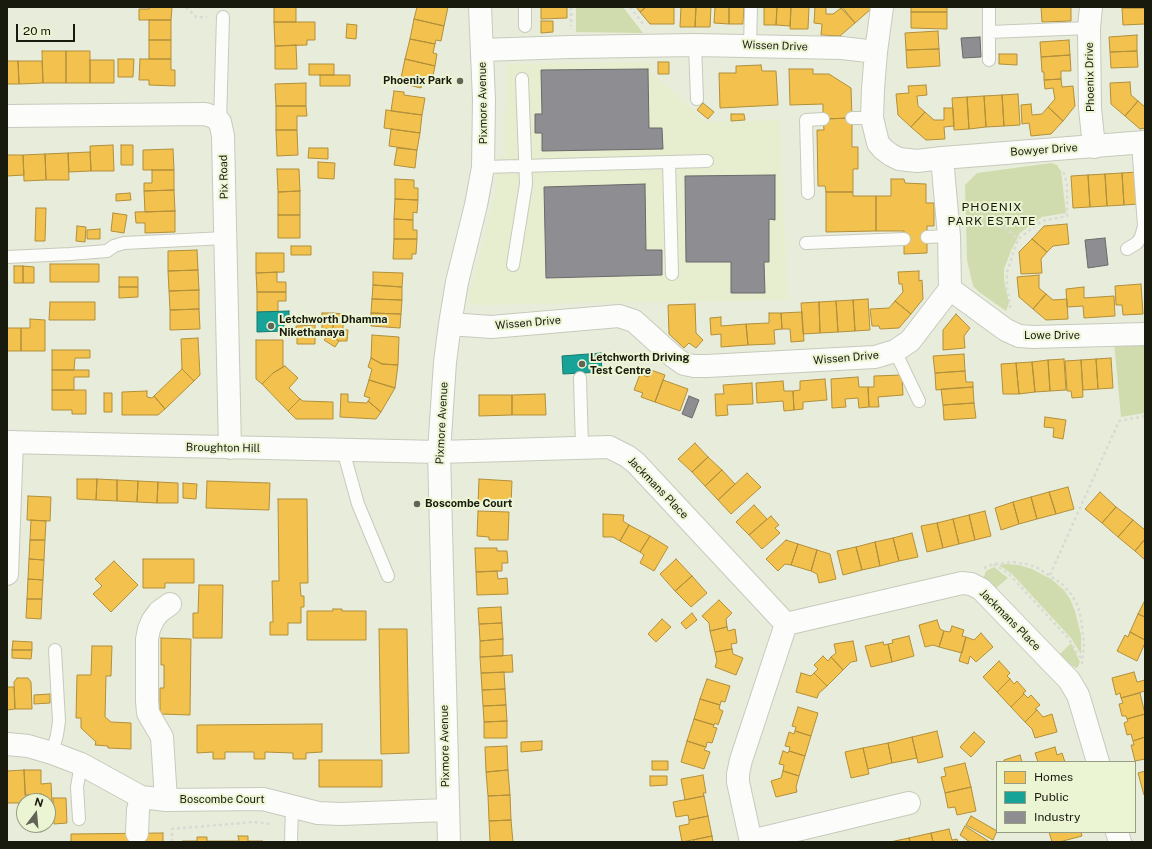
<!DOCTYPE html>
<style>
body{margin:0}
#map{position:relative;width:1152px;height:849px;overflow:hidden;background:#e8eddb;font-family:"Public Sans",sans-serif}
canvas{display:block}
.frame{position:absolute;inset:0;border:8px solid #181a0e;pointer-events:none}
.legend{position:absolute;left:996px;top:761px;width:140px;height:72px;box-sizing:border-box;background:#ecf5d3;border:1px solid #979d84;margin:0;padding:5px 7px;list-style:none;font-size:12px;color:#181a0e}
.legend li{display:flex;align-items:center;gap:8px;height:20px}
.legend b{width:20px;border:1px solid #979d84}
.north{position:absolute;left:16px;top:793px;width:40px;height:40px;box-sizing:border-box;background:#ecf5d3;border:1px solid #979d84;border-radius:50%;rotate:16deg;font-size:11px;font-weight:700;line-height:16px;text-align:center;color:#181a0e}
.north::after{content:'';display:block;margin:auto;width:14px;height:18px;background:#616456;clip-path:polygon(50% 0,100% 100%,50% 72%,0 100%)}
.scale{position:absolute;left:16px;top:24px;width:59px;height:18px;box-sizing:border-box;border:2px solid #181a0e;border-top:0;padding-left:5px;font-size:12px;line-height:14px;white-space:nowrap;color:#181a0e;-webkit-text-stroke:3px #ecf5d3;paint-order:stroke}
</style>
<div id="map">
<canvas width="1152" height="849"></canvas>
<div class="frame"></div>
<ul class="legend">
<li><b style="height:11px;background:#f2c14e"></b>Homes</li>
<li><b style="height:11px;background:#17a398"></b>Public</li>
<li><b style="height:11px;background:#8d8d92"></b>Industry</li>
</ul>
<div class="north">N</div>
<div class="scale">20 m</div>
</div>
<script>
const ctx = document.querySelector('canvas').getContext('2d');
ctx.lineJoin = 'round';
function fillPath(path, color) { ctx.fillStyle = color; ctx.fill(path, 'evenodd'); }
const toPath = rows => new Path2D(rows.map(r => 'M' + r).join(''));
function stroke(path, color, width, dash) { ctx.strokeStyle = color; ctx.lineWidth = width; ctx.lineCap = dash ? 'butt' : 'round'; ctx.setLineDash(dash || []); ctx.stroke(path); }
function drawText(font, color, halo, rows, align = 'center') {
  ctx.font = font + ' "Public Sans",sans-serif'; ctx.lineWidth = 4; ctx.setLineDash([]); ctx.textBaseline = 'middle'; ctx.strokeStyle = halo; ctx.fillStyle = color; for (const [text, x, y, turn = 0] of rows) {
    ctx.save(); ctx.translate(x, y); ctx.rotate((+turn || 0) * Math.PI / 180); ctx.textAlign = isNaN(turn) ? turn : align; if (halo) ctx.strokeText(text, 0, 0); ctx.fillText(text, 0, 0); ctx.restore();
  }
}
const built = toPath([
 [651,62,652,73,706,122,780,120,788,300,471,305,468,299,495,194,499,156,505,155,506,64]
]);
const green = toPath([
 [576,7,623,7,643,33,576,32],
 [1051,163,1057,165,1061,171,1066,213,1042,217,1020,233,1011,251,1004,269,1004,280,1009,303,1006,311,979,292,973,286,967,260,965,185,977,173],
 [1145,341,1145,413,1121,417,1114,342],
 [1006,564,1019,565,1032,569,1051,579,1064,590,1070,599,1075,611,1081,635,1081,654,1071,638,1012,574,999,565],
 [994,567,1008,578,995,589,983,579,986,571],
 [1071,643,1080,662,1077,668,1074,667,1059,655]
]);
const homes = toPath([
 [150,7,172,7,171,20,139,20,139,9,149,9,150,7],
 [274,7,296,7,296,22,274,22,274,7],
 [417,7,448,7,444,26,414,19,417,7],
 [541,7,567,7,567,18,541,19,541,7],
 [636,7,646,7,640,12,636,7],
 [646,7,674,7,674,24,650,24,640,12,646,7],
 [681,7,696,7,695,27,680,27,681,7],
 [696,7,711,7,710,27,695,27,696,7],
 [715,7,729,7,729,24,714,23,715,7],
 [729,7,744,7,743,24,729,24,729,7],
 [764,7,777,7,776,25,764,25,764,7],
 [777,7,791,7,790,26,776,25,777,7],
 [791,7,809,7,808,29,790,29,791,7],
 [815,7,826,7,826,14,833,14,841,8,855,23,840,36,821,35,822,24,814,23,815,7],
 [842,7,871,7,871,9,855,23,842,7],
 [911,7,947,7,947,12,911,12,911,7],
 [1041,7,1071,7,1071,21,1042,22,1041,7],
 [1122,7,1145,7,1145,8,1122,8,1122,7],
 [1122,8,1145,8,1145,24,1123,25,1122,8],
 [911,12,947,12,947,29,911,28,911,12],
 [414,19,444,26,441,41,436,40,435,44,410,39,414,19],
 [149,20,171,20,171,40,149,40,149,20],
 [541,21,553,21,553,32,541,33,541,21],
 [274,22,315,22,315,40,307,40,307,45,275,46,274,22],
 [347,24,357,25,356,39,346,38,347,24],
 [938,31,939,49,906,50,905,33,938,31],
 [1137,35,1137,51,1110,52,1109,37,1137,35],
 [410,39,435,44,433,53,437,54,435,66,405,59,410,39],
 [149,40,171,40,171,59,149,59,149,40],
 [1069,40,1070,55,1041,57,1040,42,1069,40],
 [296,45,297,69,275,69,275,46,296,45],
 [939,49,940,66,907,68,906,50,939,49],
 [42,51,66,51,66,83,43,83,42,51],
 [66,51,90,51,90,83,66,83,66,51],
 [1137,51,1138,67,1111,68,1110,52,1137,51],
 [999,54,1017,54,1017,65,999,64,999,54],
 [1070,55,1071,71,1061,71,1061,79,1044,80,1044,72,1042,72,1041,57,1070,55],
 [118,59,134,59,133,77,118,77,118,59],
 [140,59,171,59,171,70,175,70,175,86,149,85,149,80,139,80,140,59],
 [405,59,435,66,431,85,422,83,421,88,400,83,405,59],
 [90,60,114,60,114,83,90,83,90,60],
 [7,61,18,61,19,84,7,84,7,61],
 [18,61,42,61,43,83,19,84,18,61],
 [658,62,669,62,669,74,658,74,658,62],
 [309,64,334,64,334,75,309,75,309,64],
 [761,65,762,71,776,71,778,105,720,108,719,73,736,73,736,66,761,65],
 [789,69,813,69,813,74,829,74,851,88,852,118,823,119,823,104,790,105,789,69],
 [320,75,350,75,350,86,320,86,320,75],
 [1061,79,1062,87,1073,86,1075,106,1063,121,1048,107,1055,99,1053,88,1045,89,1044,80,1061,79],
 [1130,82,1131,95,1138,101,1125,116,1111,104,1110,83,1130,82],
 [306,83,306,106,276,106,275,84,306,83],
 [926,85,927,95,917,96,918,106,925,112,911,127,898,115,896,94,909,93,908,86,926,85],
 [394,91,404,92,404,95,425,98,422,115,391,111,394,91],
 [1018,94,1020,125,1004,126,1002,95,1018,94],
 [1002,95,1004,126,986,127,984,96,1002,95],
 [984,96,986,127,969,129,967,97,984,96],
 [967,97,969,129,954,130,952,98,967,97],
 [1138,101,1145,107,1145,128,1140,129,1125,116,1138,101],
 [703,103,714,112,708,119,697,110,703,103],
 [1031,104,1032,115,1042,114,1048,107,1063,121,1051,134,1031,136,1029,123,1022,124,1021,105,1031,104],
 [276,106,306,106,307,116,297,116,297,130,276,130,276,106],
 [944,108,953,108,954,126,944,127,945,139,926,140,911,127,925,112,934,120,944,120,944,108],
 [386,110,422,115,420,133,384,128,386,110],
 [731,114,744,114,745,120,731,121,731,114],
 [852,118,852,147,858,147,858,169,853,169,853,192,826,192,825,186,818,186,817,130,824,130,823,119,852,118],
 [391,129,420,133,417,150,389,146,391,129],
 [276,130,297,130,298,155,277,156,276,130],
 [113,145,114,171,91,171,90,146,113,145],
 [121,145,133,145,133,165,121,165,121,145],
 [309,148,328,148,328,159,308,158,309,148],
 [397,148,417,150,415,168,394,165,397,148],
 [173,149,174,170,143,170,143,150,173,149],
 [90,152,91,171,69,172,68,153,90,152],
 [68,153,69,180,46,180,45,154,68,153],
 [45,154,46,180,24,181,23,155,45,154],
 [7,155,23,155,24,175,7,176,7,155],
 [318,162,335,163,334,179,318,178,318,162],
 [277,169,299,169,300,191,278,192,277,169],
 [152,170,174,170,174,190,144,191,144,183,152,183,152,170],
 [1137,172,1139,204,1124,205,1122,173,1137,172],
 [1122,173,1124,205,1107,206,1105,174,1122,173],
 [1105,174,1107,206,1090,207,1088,175,1105,174],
 [1088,175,1090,207,1073,208,1071,176,1088,175],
 [395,179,414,180,414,188,418,188,418,200,395,199,395,179],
 [891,179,904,179,905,183,926,184,926,203,934,203,934,226,927,226,927,253,904,254,904,231,876,231,876,196,891,196,891,179],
 [174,190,175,211,145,212,144,191,174,190],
 [300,191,300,215,278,215,278,192,300,191],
 [826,192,853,192,853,196,876,196,876,231,826,232,826,192],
 [130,193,131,200,116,201,116,194,130,193],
 [395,199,418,200,417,213,413,212,413,220,394,219,395,199],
 [36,208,46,208,45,241,35,241,36,208],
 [175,211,175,232,145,233,145,223,136,223,135,212,175,211],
 [113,213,127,215,124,233,111,231,113,213],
 [278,215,300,215,300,238,278,238,278,215],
 [394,219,413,220,413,230,417,230,417,239,394,239,394,219],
 [1067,224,1069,244,1053,246,1047,252,1032,239,1044,226,1067,224],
 [77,226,86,227,85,242,76,241,77,226],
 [100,229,100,239,87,239,87,230,100,229],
 [394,239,417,239,416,254,412,254,412,259,393,259,394,239],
 [1032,239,1047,252,1041,259,1042,273,1021,274,1019,252,1032,239],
 [291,246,311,246,311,255,291,255,291,246],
 [197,250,198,270,168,271,168,251,197,250],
 [256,253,284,253,284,272,256,273,256,253],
 [50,264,99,264,99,282,50,282,50,264],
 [14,266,23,266,23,283,14,283,14,266],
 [23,266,34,267,34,283,23,283,23,266],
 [198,270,199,290,169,291,168,271,198,270],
 [919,271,919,281,922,280,923,299,911,314,895,301,903,292,902,284,899,284,898,272,919,271],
 [277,272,277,282,286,282,286,292,257,292,256,273,277,272],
 [373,272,403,273,402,287,373,285,373,272],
 [1039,275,1039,288,1046,294,1033,309,1019,297,1017,277,1039,275],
 [119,277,138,277,138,287,119,287,119,277],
 [1141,284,1143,314,1123,315,1122,305,1116,305,1115,286,1141,284],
 [373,285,402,287,402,300,372,299,373,285],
 [119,287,138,287,138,297,119,298,119,287],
 [1084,287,1084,298,1114,296,1115,316,1084,318,1083,306,1067,307,1066,289,1084,287],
 [199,290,199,309,170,310,169,291,199,290],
 [257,292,286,292,286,301,278,301,278,312,257,312,257,292],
 [1046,294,1053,300,1067,299,1068,319,1046,320,1033,309,1046,294],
 [372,299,402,300,401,314,371,313,372,299],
 [868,299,870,330,855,331,853,300,868,299],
 [853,300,855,331,838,332,836,301,853,300],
 [836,301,838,332,820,333,819,302,836,301],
 [895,301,911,314,899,328,880,329,879,326,872,326,870,309,889,308,895,301],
 [50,302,95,302,95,320,49,320,50,302],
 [819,302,820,333,803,334,801,303,819,302],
 [695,304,696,333,703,340,696,348,689,343,684,348,669,334,668,305,695,304],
 [199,309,200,329,170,330,170,310,199,309],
 [802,312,804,341,791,342,790,329,782,329,781,313,802,312],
 [322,313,333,313,333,329,322,329,322,313],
 [333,313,343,314,343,330,333,329,333,313],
 [371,313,401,314,400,328,371,326,371,313],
 [769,313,781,313,782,329,774,330,775,344,748,345,746,324,769,323,769,313],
 [956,314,970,328,964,336,965,348,943,350,943,330,956,314],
 [721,317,721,326,746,324,748,345,721,347,721,334,711,335,710,318,721,317],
 [30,319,45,320,45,351,21,351,21,328,30,328,30,319],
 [315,325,315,335,297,335,296,326,315,325],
 [7,328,21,328,21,351,7,351,7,328],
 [333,329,348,330,347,341,339,341,329,334,333,329],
 [329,334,339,341,335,347,324,340,329,334],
 [297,335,315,335,315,344,297,344,297,335],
 [372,335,399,337,398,365,382,364,371,358,372,335],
 [198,338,200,375,194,381,182,369,181,339,198,338],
 [256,340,283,340,283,367,273,373,262,384,256,379,256,340],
 [52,350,90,350,90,358,75,358,74,370,52,370,52,350],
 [964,354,965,371,935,373,933,356,964,354],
 [371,358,382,364,398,365,395,388,369,380,372,369,368,367,371,358],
 [1111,358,1113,388,1098,389,1096,359,1111,358],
 [1064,359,1066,390,1050,391,1048,360,1064,359],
 [1096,359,1098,389,1083,390,1081,360,1096,359],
 [1048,360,1050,391,1035,392,1032,362,1048,360],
 [1081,360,1083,397,1072,398,1071,391,1067,391,1065,361,1081,360],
 [1032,362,1035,392,1019,394,1016,363,1032,362],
 [1016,363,1019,394,1003,394,1001,364,1016,363],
 [285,366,298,378,289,388,300,399,288,411,262,384,273,373,285,366],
 [182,369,194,381,165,409,154,396,182,369],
 [52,370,89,370,89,377,74,377,74,390,52,390,52,370],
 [651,370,665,375,655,402,641,397,643,393,634,390,640,374,648,377,651,370],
 [965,371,966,382,973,382,973,387,936,390,935,373,965,371],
 [902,375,903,395,878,397,879,407,869,407,868,387,874,387,874,376,902,375],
 [858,377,859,387,868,387,869,407,859,408,858,398,845,399,846,407,832,408,831,379,858,377],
 [825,379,827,400,803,402,803,409,794,410,793,391,800,390,800,381,825,379],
 [369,380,395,388,381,412,368,401,370,398,364,396,369,380],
 [663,380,688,389,680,411,655,402,663,380],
 [783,381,784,391,793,391,794,410,784,411,783,401,757,403,756,383,783,381],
 [752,383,753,404,727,405,728,415,716,416,715,394,724,394,723,385,752,383],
 [973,387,974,403,943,405,941,389,973,387],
 [52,390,86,390,86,414,72,414,72,410,52,410,52,390],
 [147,391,147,397,152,398,154,396,165,409,158,415,122,415,122,392,147,391],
 [104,393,112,393,112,412,104,412,104,393],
 [341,394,348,394,348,402,367,403,368,401,381,412,376,419,340,417,341,394],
 [545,394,546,415,512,415,512,395,545,394],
 [479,395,512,395,512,415,479,416,479,395],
 [300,399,303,401,333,402,333,419,296,419,288,411,300,399],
 [974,403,976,418,944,420,943,405,974,403],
 [1045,417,1066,420,1063,439,1053,437,1054,428,1044,427,1045,417],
 [695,443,708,457,692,472,678,459,695,443],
 [708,457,722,470,705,486,692,472,708,457],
 [722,470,735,484,718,500,705,486,722,470],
 [747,473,761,487,731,514,718,500,747,473],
 [77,479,97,479,96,500,77,499,77,479],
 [97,479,117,480,117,501,96,500,97,479],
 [479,479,512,481,511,504,478,503,479,479],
 [117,480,138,481,137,502,117,501,117,480],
 [138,481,158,482,157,503,137,502,138,481],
 [207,481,270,483,269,510,206,508,207,481],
 [158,482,178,483,178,503,157,503,158,482],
 [183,483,197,484,196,499,183,498,183,483],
 [1068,487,1074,509,1056,514,1049,492,1068,487],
 [1049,492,1056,514,1037,519,1031,497,1049,492],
 [1100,492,1116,507,1102,523,1085,509,1100,492],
 [28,496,51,497,50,521,27,520,28,496],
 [1031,497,1037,519,1019,524,1013,502,1031,497],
 [278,499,307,499,308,583,300,583,301,596,304,596,304,607,301,607,301,623,288,623,288,635,270,635,270,622,273,622,272,581,279,581,278,499],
 [1013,502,1019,524,1001,530,995,508,1013,502],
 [754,505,767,519,749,535,736,522,754,505],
 [1116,507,1133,520,1118,537,1102,523,1116,507],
 [478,511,509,512,508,540,489,540,489,537,477,536,478,511],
 [985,511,991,536,975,540,969,515,985,511],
 [603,514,624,515,623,521,629,525,620,541,613,537,603,537,603,514],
 [969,515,975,540,959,544,953,519,969,515],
 [771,516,779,525,775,528,780,533,762,549,749,535,771,516],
 [953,519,959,544,943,548,937,523,953,519],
 [31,520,46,521,45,540,30,540,31,520],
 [1133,520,1145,530,1145,539,1135,551,1118,537,1133,520],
 [937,523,943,548,927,552,921,526,937,523],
 [629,525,650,536,640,552,620,541,629,525],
 [912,533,918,557,899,561,893,538,912,533],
 [650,536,668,547,654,571,640,563,644,555,640,552,650,536],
 [893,538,899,561,880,566,875,542,893,538],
 [1145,539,1145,560,1135,551,1145,539],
 [30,540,45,540,44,560,29,559,30,540],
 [786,540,798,544,791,565,785,564,778,571,766,559,786,540],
 [875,542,880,566,862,570,856,547,875,542],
 [798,544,817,550,811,571,791,565,798,544],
 [856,547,862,570,843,575,837,551,856,547],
 [475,548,497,548,497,551,507,551,508,563,502,563,502,571,476,572,475,548],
 [817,550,830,554,836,579,819,583,817,574,811,571,817,550],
 [29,559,44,560,43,580,28,579,29,559],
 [143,559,194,559,194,583,165,583,165,588,143,588,143,559],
 [676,559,692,576,675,591,660,574,676,559],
 [114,561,138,585,111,612,93,594,102,586,95,579,114,561],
 [497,571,498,579,507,578,508,594,477,595,476,572,497,571],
 [692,576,707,593,691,607,675,591,692,576],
 [28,579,43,580,42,599,27,599,28,579],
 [199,585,223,585,222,638,193,638,193,613,198,613,199,585],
 [27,599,42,599,41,619,26,618,27,599],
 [719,600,732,613,726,619,727,627,710,631,709,623,702,616,719,600],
 [1145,600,1145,617,1138,614,1145,600],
 [501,607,502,623,479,624,478,608,501,607],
 [333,609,342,609,342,611,366,611,366,640,307,640,307,611,333,611,333,609],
 [692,613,697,620,686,629,681,623,692,613],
 [1138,614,1145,617,1145,640,1130,632,1138,614],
 [662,619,671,627,656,642,648,634,662,619],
 [937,620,940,629,944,631,939,647,933,645,925,647,919,625,937,620],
 [502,623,503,639,480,641,479,624,502,623],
 [952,626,964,630,962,636,966,637,962,653,939,647,944,631,950,632,952,626],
 [727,627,728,631,735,629,737,643,731,644,732,649,715,652,710,631,727,627],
 [379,629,407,629,409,753,381,754,379,629],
 [1130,632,1145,640,1145,643,1137,661,1117,651,1125,635,1128,637,1130,632],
 [981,633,993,647,976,662,970,656,968,664,959,661,966,637,974,640,981,633],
 [909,636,914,656,892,662,888,644,893,643,892,640,909,636],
 [161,638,191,639,190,715,160,714,160,688,164,688,164,665,161,665,161,638],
 [503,639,503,656,480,657,480,641,503,639],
 [13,641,32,642,32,650,12,650,13,641],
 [853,641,857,661,851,662,843,670,831,657,836,653,834,644,853,641],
 [883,642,884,645,888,644,892,662,871,667,865,646,883,642],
 [92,646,112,646,111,676,106,676,105,717,111,722,131,723,131,749,108,748,108,746,95,745,96,742,81,728,81,718,76,718,77,675,91,675,92,646],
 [732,649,733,654,743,658,736,675,715,667,717,661,715,652,732,649],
 [12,650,32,650,31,659,12,658,12,650],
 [512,655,513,672,481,673,480,657,512,655],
 [823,656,828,661,831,657,843,670,827,686,814,673,818,669,814,665,823,656],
 [999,661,1010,673,1007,676,1010,679,997,692,983,677,999,661],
 [504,672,505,689,482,690,481,673,504,672],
 [1134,672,1137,682,1145,680,1145,691,1121,698,1120,693,1116,695,1112,678,1134,672],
 [801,673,811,676,814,673,827,686,819,693,817,698,796,692,801,673],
 [17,678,28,678,31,682,32,709,15,709,14,682,17,678],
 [707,679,730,686,725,702,721,701,720,705,700,699,707,679],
 [1010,679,1014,684,1017,681,1026,691,1023,693,1024,694,1011,707,997,692,1010,679],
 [7,687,14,687,15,709,7,710,7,687],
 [505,689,506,705,483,706,482,690,505,689],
 [1140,693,1145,714,1127,719,1126,716,1122,716,1119,704,1123,703,1121,698,1140,693],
 [50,694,50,703,34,704,34,695,50,694],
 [1024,694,1028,698,1031,695,1040,705,1035,709,1037,710,1025,722,1011,707,1024,694],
 [700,699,720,705,719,709,723,711,718,725,715,723,714,725,694,719,700,699],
 [506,705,507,721,484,722,483,706,506,705],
 [798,707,818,713,811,736,795,731,796,727,792,726,798,707],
 [1037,710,1043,717,1052,714,1057,732,1035,738,1032,729,1025,722,1037,710],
 [1145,714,1145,737,1133,741,1131,734,1127,735,1124,723,1128,721,1127,719,1145,714],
 [694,719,714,725,713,727,717,728,712,743,707,742,706,747,687,741,694,719],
 [507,721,507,738,484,738,484,722,507,721],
 [322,724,322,752,306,753,306,759,293,759,293,753,265,752,265,759,254,759,254,752,225,752,225,759,213,759,213,752,197,753,197,725,322,724],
 [795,731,811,736,805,756,789,751,790,747,785,746,789,732,794,734,795,731],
 [937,731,943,757,918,763,912,737,937,731],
 [974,732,985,742,971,757,960,747,974,732],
 [912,737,917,758,892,763,888,743,912,737],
 [1145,737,1145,759,1135,761,1131,745,1134,745,1133,741,1145,737],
 [542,741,542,750,521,752,521,742,542,741],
 [687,741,706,747,704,750,710,752,704,769,681,762,687,741],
 [888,743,892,763,868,769,863,748,888,743],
 [507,746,508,770,486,772,485,747,507,746],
 [1055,747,1057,755,1062,753,1065,762,1038,762,1035,753,1055,747],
 [863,748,869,774,851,778,845,752,863,748],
 [783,751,788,753,789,751,805,756,799,776,783,771,784,765,779,764,783,751],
 [1020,755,1022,762,1004,762,1004,760,1020,755],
 [319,760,382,760,382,787,319,787,319,760],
 [652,761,668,761,668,770,652,770,652,761],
 [965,763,971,787,945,793,941,777,946,776,944,768,965,763],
 [24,770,41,770,41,784,51,783,52,803,42,801,42,794,25,795,24,770],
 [24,770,26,801,24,801,24,803,7,803,7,771,24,770],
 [508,770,510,795,488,796,486,772,508,770],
 [783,771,799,776,796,787,797,792,776,797,771,781,781,778,783,771],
 [1145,771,1145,795,1144,795,1138,773,1145,771],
 [703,775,706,793,703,793,704,796,685,800,681,779,703,775],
 [650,776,667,776,667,785,650,786,650,776],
 [971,787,976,811,957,815,955,807,948,808,945,793,971,787],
 [510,795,511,820,489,821,488,796,510,795],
 [704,796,708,816,689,820,688,815,676,817,673,802,704,796],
 [53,798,66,798,67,823,54,824,53,798],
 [708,816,712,836,682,842,679,826,689,824,689,820,708,816],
 [971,816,997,831,993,840,966,825,971,816],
 [511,820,513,842,490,842,489,821,511,820],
 [965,826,990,842,970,842,960,835,965,826],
 [949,829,952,840,957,839,958,842,933,842,931,833,949,829],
 [1049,832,1081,832,1082,836,1059,842,1052,842,1049,832],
 [163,833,163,842,71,842,71,834,163,833],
 [931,833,933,842,910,842,909,838,931,833],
 [238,836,248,836,248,841,263,841,263,842,182,842,182,841,197,841,197,837,207,837,207,841,239,841,238,836],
 [712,836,713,842,693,842,693,840,712,836],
 [909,838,910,842,890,842,909,838]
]);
const public = toPath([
 [289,311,289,320,284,321,284,331,257,332,257,312,289,311],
 [601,353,602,372,563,374,562,356,601,353]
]);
const industry = toPath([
 [980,37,981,57,963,58,961,38,980,37],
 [648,69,649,128,662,128,663,149,542,151,542,133,535,133,535,114,542,114,541,70,648,69],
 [775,175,775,220,769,219,769,262,764,262,765,293,731,293,731,262,686,262,685,176,775,175],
 [645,184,646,250,662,250,662,275,546,278,544,187,645,184],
 [1105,238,1108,265,1088,268,1085,240,1105,238],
 [689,396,699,400,692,418,682,414,689,396]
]);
const path = toPath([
 [186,7,196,17,207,17],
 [571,7,571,26],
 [630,7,644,25],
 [969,224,979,223,1006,228,1018,239],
 [1010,308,1010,304,1007,287,1007,272,1018,239,1042,221,1067,216,1067,184,1063,170],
 [994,564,1009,574,1069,639,1079,656,1083,659],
 [984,568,994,564,1013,562,1026,564,1036,567,1061,583,1071,594,1078,606,1081,619,1084,643,1082,664],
 [1050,575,1119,421,1145,416],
 [172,842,172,829,253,822,271,824]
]);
const service = toPath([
 [525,7,525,26],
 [989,7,989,32,1089,28],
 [989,32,989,60],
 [695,45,697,99],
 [750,45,751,7],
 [852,118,872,118],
 [220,122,223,17],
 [669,162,672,274],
 [483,167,707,161],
 [808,193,806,120,823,119],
 [927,237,949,236],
 [806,243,904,239],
 [1127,249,1137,243,1141,237,1144,226,1138,143],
 [7,257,70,254,107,251,114,246,124,243,225,238],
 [513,265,526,184,522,79],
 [895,351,919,401],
 [580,378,582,447],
 [343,450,358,504,388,576],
 [52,753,57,735,59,721,55,650],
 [79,819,77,787,81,764],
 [291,842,292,807]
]);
const minor = toPath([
 [1091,7,1089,28,1090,108,1094,147],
 [876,52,882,7],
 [7,116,205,114,214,117,220,122,223,136,230,448],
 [942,158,1145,142],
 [950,289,1006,330,1019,336,1033,337,1145,334],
 [450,324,491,327,619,316,634,321,674,357,684,364,694,366,707,366,875,357,895,351,910,341,950,289,949,236,942,158,917,161,899,159,891,155,883,149,878,143,872,118,873,89,876,52,842,48,695,45,571,47,482,50],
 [7,442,439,452,609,447,627,456,636,463,786,624,962,583,971,584,981,589,1069,680,1078,695,1082,708,1098,762],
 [7,574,12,442],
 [7,744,28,746,52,753,81,764,141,797,166,800,263,799,318,813,341,814,447,810],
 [166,800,162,737,148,713,147,701,147,639,149,629,153,620,159,612,170,604],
 [1117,832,1120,842],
 [137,833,138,810,141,797],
 [751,841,909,803],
 [449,842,439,452,445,362,450,324,457,282,476,205,483,167,484,100,480,7],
 [751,842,738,782,738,774,741,760,786,624]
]);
const markers = [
 [460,81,4,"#616456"],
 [271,326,4,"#616456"],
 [582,364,4,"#616456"],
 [417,504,4,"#616456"]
];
const streetNames = [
 ["Wissen Drive",775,46,2],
 ["Phoenix Drive",1090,77,-91],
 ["Pixmore Avenue",483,103,-91],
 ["Bowyer Drive",1044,150,-4],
 ["Pix Road",224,177,-91],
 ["Wissen Drive",528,323,-5],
 ["Lowe Drive",1052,336],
 ["Wissen Drive",846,358,-5],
 ["Pixmore Avenue",442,423,-87],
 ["Broughton Hill",223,448,1],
 ["Jackmans Place",658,488,46],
 ["Jackmans Place",1010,620,45],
 ["Pixmore Avenue",445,746,-91],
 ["Boscombe Court",222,800]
];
const poiNames = [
 ["Phoenix Park",452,81,"right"],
 ["Letchworth Dhamma",279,320],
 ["Nikethanaya",279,333],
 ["Letchworth Driving",590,358],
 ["Test Centre",590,371],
 ["Boscombe Court",425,504]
];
const neighbourhoodNames = [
 ["PHOENIX",992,207],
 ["PARK ESTATE",992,221]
];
fillPath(built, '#e6eecf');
fillPath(green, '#d1dcae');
fillPath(homes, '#f2c14e');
stroke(homes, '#b18f3b', 1);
fillPath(public, '#17a398');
stroke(public, '#177a6f', 1);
fillPath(industry, '#8d8d92');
stroke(industry, '#6a6a6a', 1);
stroke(service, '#c6cabc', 14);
stroke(minor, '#c6cabc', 24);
stroke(path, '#d9dad4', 2.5, [3, 3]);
stroke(service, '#fcfcfa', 12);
stroke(minor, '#fcfcfa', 22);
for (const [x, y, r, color] of markers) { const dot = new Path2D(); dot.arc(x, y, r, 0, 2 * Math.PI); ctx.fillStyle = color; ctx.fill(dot); stroke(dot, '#ecf5d3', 1.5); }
drawText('11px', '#181a0e', '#ecf5d3', streetNames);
drawText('bold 11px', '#181a0e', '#ecf5d3', poiNames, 'left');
ctx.letterSpacing = '1px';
drawText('12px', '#181a0e', '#ecf5d3', neighbourhoodNames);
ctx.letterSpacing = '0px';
</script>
